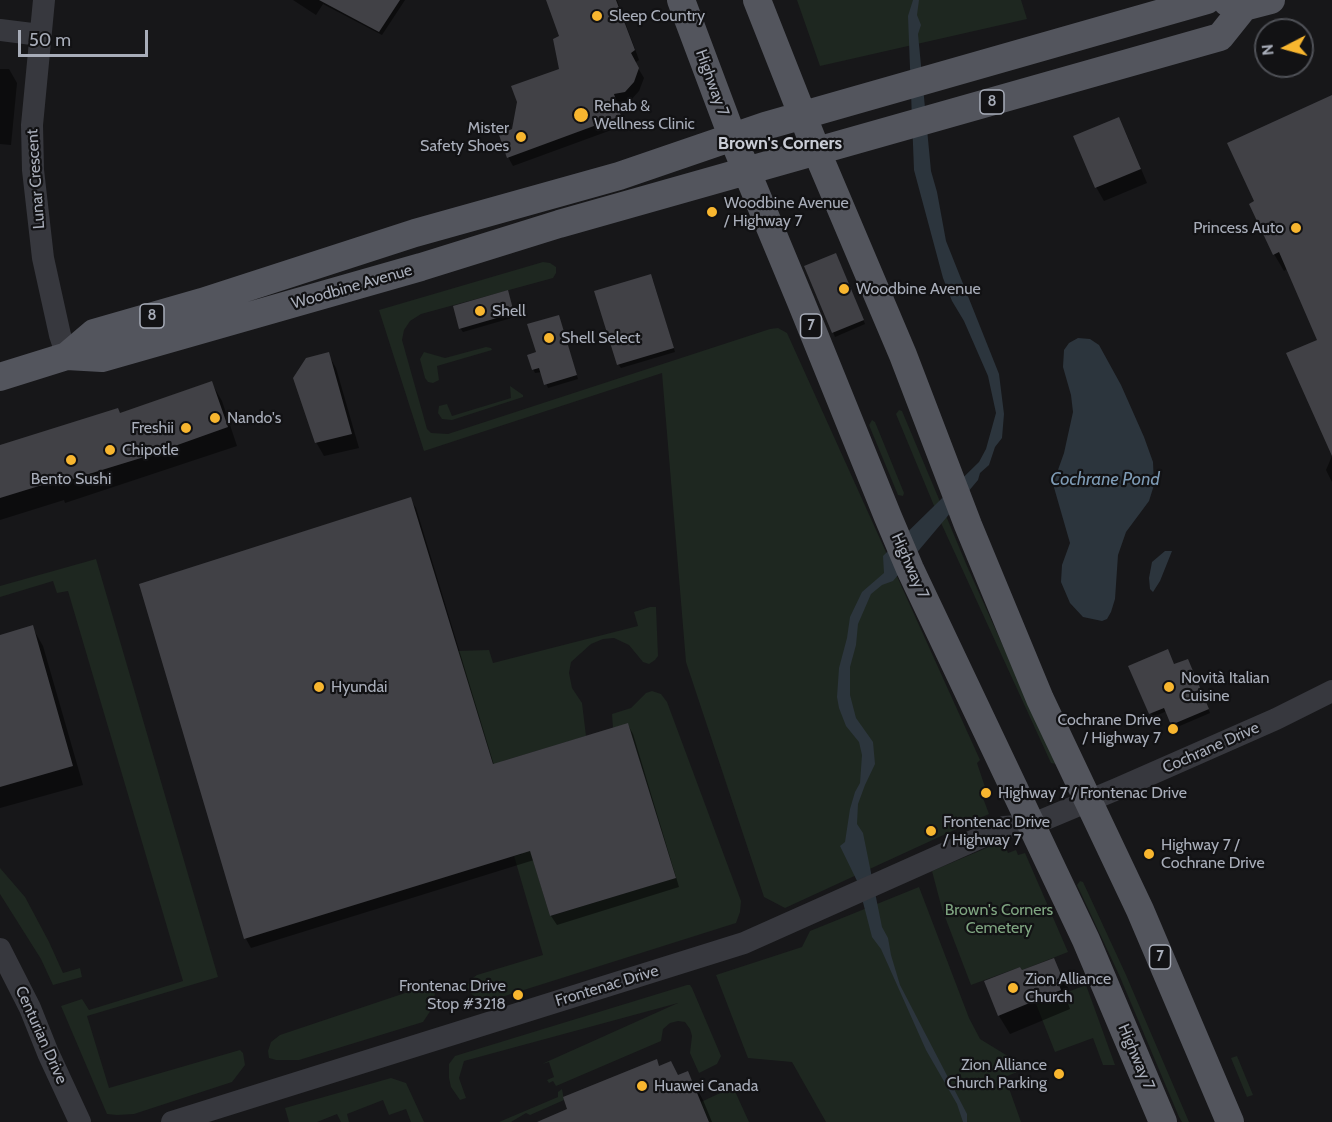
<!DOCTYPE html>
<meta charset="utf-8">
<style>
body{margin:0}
#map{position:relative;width:1332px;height:1122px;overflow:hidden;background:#171719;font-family:Cabin,sans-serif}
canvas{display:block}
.north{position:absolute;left:1254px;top:18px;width:60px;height:60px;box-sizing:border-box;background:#121214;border:2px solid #4e5056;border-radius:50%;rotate:264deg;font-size:16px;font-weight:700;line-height:24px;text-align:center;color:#a8adb9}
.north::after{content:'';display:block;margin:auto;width:21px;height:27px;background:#f8b62f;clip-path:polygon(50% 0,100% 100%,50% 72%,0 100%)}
.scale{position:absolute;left:18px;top:30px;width:130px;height:27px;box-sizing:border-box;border:3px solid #a8adb9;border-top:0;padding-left:8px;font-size:18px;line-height:21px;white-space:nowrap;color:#a8adb9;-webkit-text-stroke:4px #121214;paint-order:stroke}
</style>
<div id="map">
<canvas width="1332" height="1122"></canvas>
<div class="north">N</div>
<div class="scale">50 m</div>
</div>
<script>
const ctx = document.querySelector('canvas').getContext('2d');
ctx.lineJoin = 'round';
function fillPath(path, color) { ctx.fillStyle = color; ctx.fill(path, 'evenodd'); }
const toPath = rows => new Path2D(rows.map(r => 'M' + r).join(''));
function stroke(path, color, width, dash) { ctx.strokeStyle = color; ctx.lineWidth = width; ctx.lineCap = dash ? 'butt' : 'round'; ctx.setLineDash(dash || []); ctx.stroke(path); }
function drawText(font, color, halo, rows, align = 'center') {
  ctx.font = font + ' Cabin,sans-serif'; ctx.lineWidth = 4.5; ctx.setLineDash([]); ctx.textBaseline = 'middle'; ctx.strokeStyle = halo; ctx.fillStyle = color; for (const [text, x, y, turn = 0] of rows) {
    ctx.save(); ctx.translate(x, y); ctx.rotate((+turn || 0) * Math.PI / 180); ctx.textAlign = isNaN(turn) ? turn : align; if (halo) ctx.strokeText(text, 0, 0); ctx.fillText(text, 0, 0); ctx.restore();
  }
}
const green = toPath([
 [797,0,1021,0,1027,19,820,66],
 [543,262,550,263,556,267,556,273,553,278,421,314,410,321,404,330,402,340,427,429,431,433,448,434,770,329,778,328,787,333,980,760,977,763,987,793,983,798,989,814,785,908,764,897,686,662,662,373,424,451,379,310],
 [486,347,491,348,492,350,437,366,439,380,433,383,428,382,425,378,420,359,424,352,445,358],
 [510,386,523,395,523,397,452,420,442,419,438,413,439,406,447,404,452,416,511,398],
 [899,410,902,411,967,566,1056,764,1051,763,942,525,896,414],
 [872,420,875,422,904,493,903,496,898,495,869,425],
 [96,559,218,977,87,1016,109,1088,240,1050,243,1053,245,1065,232,1082,134,1114,117,1115,107,1114,61,1006,82,999,89,1010,183,981,68,591,57,593,53,581,0,597,0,586],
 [650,607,656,607,658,656,655,660,649,664,643,662,629,645,614,638,603,639,591,644,571,662,569,673,572,688,582,703,586,736,503,761,496,773,457,651,489,650,493,663,638,626,634,612],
 [652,691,661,694,667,702,741,901,740,912,736,923,489,1001,476,997,470,993,467,986,470,980,477,975,543,955,514,856,522,854,519,846,528,843,550,916,675,878,628,724,613,728,612,714,631,708,646,693],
 [1003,841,1008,853,1016,850,1018,855,1025,853,1068,952,1022,970,1020,967,971,985,942,909,932,871],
 [0,868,25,897,49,942,63,973,80,968,82,977,53,985,41,959,0,894],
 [1080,881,1083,882,1126,975,1189,1122,1182,1122,1179,1117,1120,977,1077,885],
 [919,887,969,1018,980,1039,1011,1058,1017,1072,1005,1077,1021,1122,826,1122,792,1062,748,1058,716,975,802,947,810,931],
 [687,985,690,985,692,988,721,1056,717,1064,699,1073,690,1053,692,1036,690,1029,685,1022,678,1021,670,1023,663,1029,661,1041,556,1086,553,1081,549,1083,547,1080,554,1077,549,1062,542,1064,678,1003,464,1061,459,1078,466,1098,460,1100,451,1087,449,1078,449,1064,455,1056],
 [1086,985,1115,1065,1103,1065,1093,1038,1055,1052,1036,1004],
 [420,988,429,988,435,993,433,1007,423,1022,299,1060,276,1060,269,1058,268,1051,271,1042,280,1035],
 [1237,1056,1253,1095,1247,1097,1231,1058],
 [391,1078,406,1083,424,1122,411,1122,406,1109,389,1115,383,1100,347,1114,349,1122,341,1122,337,1114,317,1122,289,1122,285,1108],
 [733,1087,749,1122,709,1122,701,1102],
 [562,1089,564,1100,530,1115,526,1113,511,1122,499,1122,558,1097,558,1092]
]);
const water = toPath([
 [913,0,919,0,917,15,921,25,918,34,931,171,937,192,946,241,999,374,1004,414,1002,438,995,447,989,465,980,473,978,480,893,581,882,585,871,594,858,624,856,645,850,667,850,695,856,718,873,742,875,764,865,785,858,804,857,824,863,833,882,927,888,938,891,955,900,985,967,1114,967,1122,963,1122,957,1104,926,1050,881,949,872,937,858,883,840,846,845,842,850,809,855,792,860,783,862,755,859,742,846,726,839,708,837,697,839,668,847,638,850,617,862,592,884,573,883,556,979,462,986,449,996,413,988,376,964,321,952,301,943,278,914,170,908,16],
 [1078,338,1090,339,1099,345,1121,385,1144,437,1153,462,1154,485,1149,501,1126,532,1118,555,1115,599,1111,612,1107,619,1102,621,1083,617,1070,603,1061,582,1062,565,1070,543,1053,484,1064,453,1073,412,1071,395,1063,367,1064,350,1069,343],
 [1165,551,1172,551,1160,581,1153,592,1150,589,1149,578,1152,562]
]);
const shadow = toPath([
 [293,0,405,0,382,35,323,4,316,15],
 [547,0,617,0,639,60,635,63,644,78,639,91,630,101,617,103,625,125,513,166,508,157,514,130,560,70,561,37],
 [0,69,9,69,17,83,11,145,0,144],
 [1332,97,1332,452,1319,341,1287,269,1284,271,1274,254,1256,202],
 [1119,119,1126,133,1147,183,1104,201,1096,187],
 [838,258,865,324,835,337,806,267],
 [653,280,675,352,621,368,618,364],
 [509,296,515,317,463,332,460,328],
 [560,320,578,379,548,388,542,372,535,373,533,369],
 [328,354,336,368,359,448,324,456,316,442],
 [211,382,222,401,237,446,65,503,64,500,0,520,0,446,120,414],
 [1332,456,1332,482,1326,470],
 [410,499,416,508,494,765,628,725,633,734,679,887,557,925,551,916,534,860,251,948,246,939,141,585],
 [32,627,43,646,83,785,0,808,0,637],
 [1190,664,1210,713,1175,728,1167,711,1153,717,1130,666],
 [1053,960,1064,978,1071,996,1066,998,1070,1009,1010,1034,999,1016,1022,972],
 [660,1067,678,1077,688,1073,703,1100,712,1122,563,1122]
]);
const building = toPath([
 [319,0,400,0,379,32],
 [546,0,616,0,635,50,631,53,639,68,634,82,625,92,614,94,621,116,507,158,499,135,512,129,517,102,511,86,559,69,553,39,559,36],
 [1332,95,1332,456,1286,353,1317,340,1279,252,1273,255,1249,204,1254,201,1227,143],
 [1119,117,1141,169,1095,188,1073,136],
 [836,253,864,320,832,333,804,266],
 [651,274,674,348,617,365,594,291],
 [508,290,514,313,459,329,453,306],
 [559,315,577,375,544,385,539,368,532,370,527,355,536,352,527,324],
 [329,352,352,434,315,443,293,378,306,358],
 [212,381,228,427,141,458,53,485,52,482,0,498,0,445,118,408,120,413],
 [411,497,493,764,628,723,676,878,550,916,530,851,244,939,139,584],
 [33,625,73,766,0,787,0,635],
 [1168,649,1174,664,1188,659,1209,709,1171,725,1164,708,1149,714,1128,666],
 [1054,958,1062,977,1057,979,1061,990,998,1016,984,981,1020,967,1022,970],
 [657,1059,659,1066,671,1061,678,1075,688,1071,709,1122,537,1122,567,1109,563,1097]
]);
const minor = toPath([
 [44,0,32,125,33,170,43,258,60,335,67,356],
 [0,30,40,35],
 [0,949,30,1008,48,1053,80,1122],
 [172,1122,744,943,1004,827,1031,825,1117,789,1276,719,1332,691]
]);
const major = toPath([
 [681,0,732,136,801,302,888,517,910,569,1086,940,1163,1122],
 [757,0,817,152,903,355,968,525,1040,699,1140,910,1230,1122],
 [1227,2,1244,7,1271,0],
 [67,356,94,333,202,302,415,233,619,176,765,126,1207,0],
 [0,377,67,356,102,358,421,267,559,224,1220,37,1244,7]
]);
const markers = [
 [597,16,6,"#f8b62f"],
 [581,115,8,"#f8b62f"],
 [521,137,6,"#f8b62f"],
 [712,212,6,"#f8b62f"],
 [1296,228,6,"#f8b62f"],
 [844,289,6,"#f8b62f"],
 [480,311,6,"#f8b62f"],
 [549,338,6,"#f8b62f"],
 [215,418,6,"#f8b62f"],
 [186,428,6,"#f8b62f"],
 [110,450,6,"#f8b62f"],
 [71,460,6,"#f8b62f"],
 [319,687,6,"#f8b62f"],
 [1169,687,6,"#f8b62f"],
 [1173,729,6,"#f8b62f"],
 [986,793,6,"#f8b62f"],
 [931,831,6,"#f8b62f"],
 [1149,854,6,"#f8b62f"],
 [1013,988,6,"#f8b62f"],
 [518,995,6,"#f8b62f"],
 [1059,1074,6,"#f8b62f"],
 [642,1086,6,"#f8b62f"]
];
const shields = [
 [992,102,24],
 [152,316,24],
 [811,326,21],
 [1160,957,21]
];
const shieldNames = [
 ["8",992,102],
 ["8",152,316],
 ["7",811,326],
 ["7",1160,957]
];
const poiNames = [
 ["Sleep Country",609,16],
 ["Rehab &",594,106],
 ["Wellness Clinic",594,124],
 ["Mister",509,128,"right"],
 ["Safety Shoes",509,146,"right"],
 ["Woodbine Avenue",724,203],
 ["/ Highway 7",724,221],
 ["Princess Auto",1284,228,"right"],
 ["Woodbine Avenue",856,289],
 ["Shell",492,311],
 ["Shell Select",561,338],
 ["Nando's",227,418],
 ["Freshii",174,428,"right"],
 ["Chipotle",122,450],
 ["Bento Sushi",71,479,"center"],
 ["Novità Italian",1181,678],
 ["Cuisine",1181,696],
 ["Hyundai",331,687],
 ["Cochrane Drive",1161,720,"right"],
 ["/ Highway 7",1161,738,"right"],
 ["Highway 7 / Frontenac Drive",998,793],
 ["Frontenac Drive",943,822],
 ["/ Highway 7",943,840],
 ["Highway 7 /",1161,845],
 ["Cochrane Drive",1161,863],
 ["Zion Alliance",1025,979],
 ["Church",1025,997],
 ["Frontenac Drive",506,986,"right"],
 ["Stop #3218",506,1004,"right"],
 ["Zion Alliance",1047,1065,"right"],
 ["Church Parking",1047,1083,"right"],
 ["Huawei Canada",654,1086]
];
const streetNames = [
 ["Highway 7",712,83,70],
 ["Lunar Crescent",36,179,-94],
 ["Woodbine Avenue",352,287,-16],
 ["Highway 7",910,566,66],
 ["Cochrane Drive",1211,748,-24],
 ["Frontenac Drive",607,986,-17],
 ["Centurian Drive",41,1035,66],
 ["Highway 7",1136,1057,67]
];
const parkNames = [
 ["Brown's Corners",999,910],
 ["Cemetery",999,928]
];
const neighbourhoodNames = [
 ["Brown's Corners",780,144]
];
const waterNames = [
 ["Cochrane Pond",1105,480]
];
fillPath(green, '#1e2720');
fillPath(water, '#2c353d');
fillPath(shadow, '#0007');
fillPath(building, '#414146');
stroke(minor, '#37383e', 22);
stroke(major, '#53555d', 28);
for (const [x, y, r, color] of markers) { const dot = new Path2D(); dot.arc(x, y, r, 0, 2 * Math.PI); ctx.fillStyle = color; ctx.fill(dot); stroke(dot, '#121214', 2); }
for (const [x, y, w] of shields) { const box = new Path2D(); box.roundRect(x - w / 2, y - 12, w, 24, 4.5); ctx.fillStyle = '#121214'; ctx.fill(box); stroke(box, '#a8adb9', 1.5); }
drawText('bold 15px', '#a8adb9', null, shieldNames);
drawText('16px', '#a8adb9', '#121214', poiNames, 'left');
drawText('16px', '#a8adb9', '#121214', streetNames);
drawText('16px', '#7fa581', '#121214', parkNames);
drawText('bold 18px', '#c9ccd5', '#121214', neighbourhoodNames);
drawText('italic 18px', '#7e9bb5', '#121214', waterNames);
</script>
